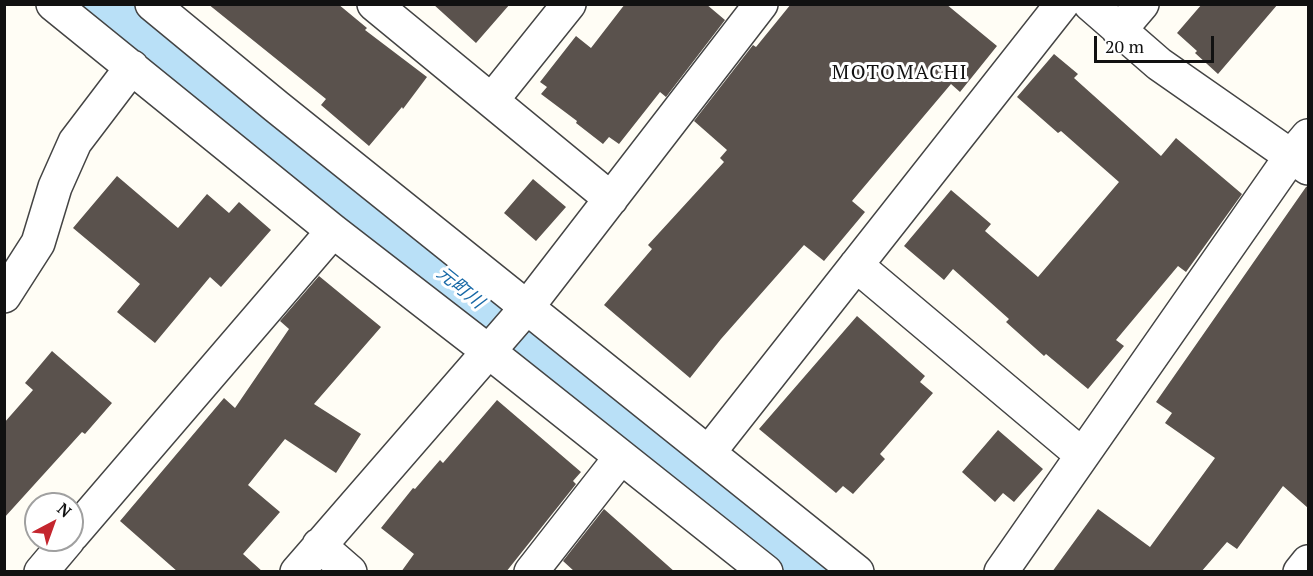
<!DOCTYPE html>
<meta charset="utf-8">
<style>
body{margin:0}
#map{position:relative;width:1313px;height:576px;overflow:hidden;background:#fffdf5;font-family:"PT Serif",serif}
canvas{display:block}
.frame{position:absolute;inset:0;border:6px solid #111;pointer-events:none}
.north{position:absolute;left:24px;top:492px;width:60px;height:60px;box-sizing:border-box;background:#fff;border:2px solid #a0a0a0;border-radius:50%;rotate:41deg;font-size:16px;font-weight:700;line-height:24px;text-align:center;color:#111}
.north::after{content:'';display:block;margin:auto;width:21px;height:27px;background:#c4262e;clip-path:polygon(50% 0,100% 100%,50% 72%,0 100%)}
.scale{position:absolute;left:1094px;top:36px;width:120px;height:27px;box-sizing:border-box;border:3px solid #111;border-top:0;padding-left:8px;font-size:18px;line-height:21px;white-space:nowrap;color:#111;-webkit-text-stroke:4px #fff;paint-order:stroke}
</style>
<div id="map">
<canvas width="1313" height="576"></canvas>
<div class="frame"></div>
<div class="north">N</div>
<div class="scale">20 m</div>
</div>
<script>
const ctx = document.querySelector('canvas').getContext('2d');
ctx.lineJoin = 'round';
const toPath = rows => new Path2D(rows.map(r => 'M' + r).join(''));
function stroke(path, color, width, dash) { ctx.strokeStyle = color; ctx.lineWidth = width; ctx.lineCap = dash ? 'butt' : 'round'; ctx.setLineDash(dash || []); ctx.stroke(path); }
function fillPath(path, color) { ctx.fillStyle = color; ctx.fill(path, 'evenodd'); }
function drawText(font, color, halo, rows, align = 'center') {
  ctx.font = font + ' "PT Serif","Noto Sans JP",serif'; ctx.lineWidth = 6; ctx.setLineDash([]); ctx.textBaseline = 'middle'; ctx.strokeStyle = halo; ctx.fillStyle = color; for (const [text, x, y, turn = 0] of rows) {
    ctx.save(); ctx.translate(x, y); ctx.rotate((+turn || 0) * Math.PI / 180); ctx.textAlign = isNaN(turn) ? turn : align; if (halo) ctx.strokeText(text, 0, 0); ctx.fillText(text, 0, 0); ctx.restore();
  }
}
const river = toPath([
 [107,4,169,57,355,202,813,572]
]);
const building = toPath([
 [208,4,338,4,367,28,365,30,427,77,403,109,402,107,369,146,321,105,326,99],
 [433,4,510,4,476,43],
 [625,4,706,4,725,20,666,97,660,92,619,144,609,137,603,144,576,123,577,121,541,94,547,87,540,82,576,36,591,48],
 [791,4,946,4,997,46,960,92,951,84,852,201,865,212,824,261,804,245,721,339,690,378,604,305,652,249,648,245,724,162,720,158,727,150,694,121,753,45,756,47],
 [1202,4,1278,4,1218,74,1195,53,1197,51,1177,33],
 [1054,54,1078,74,1074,78,1161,156,1176,138,1242,194,1186,272,1178,266,1116,340,1124,346,1088,389,1046,354,1044,356,1006,322,1009,319,953,269,944,280,904,246,951,190,991,224,985,231,1038,277,1119,182,1061,131,1058,133,1017,97],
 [117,176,178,228,207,194,229,213,239,202,271,230,221,287,210,277,155,343,117,312,140,284,73,228],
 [533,179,566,207,536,241,504,213],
 [1306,187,1308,186,1308,508,1283,486,1237,549,1227,542,1201,572,1052,572,1098,509,1150,547,1215,458,1165,423,1172,413,1156,402],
 [319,276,381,327,314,404,361,434,336,473,285,439,248,485,280,512,243,554,263,572,178,572,120,521,224,398,235,408,289,329,280,321],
 [857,316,925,376,920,382,933,393,880,454,885,459,853,494,843,486,836,493,759,429],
 [52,351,112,403,85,434,82,432,4,518,4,423,33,390,25,383],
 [497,400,581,472,573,481,576,484,506,572,401,572,414,554,381,528,413,488,415,489,440,460,443,463],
 [998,430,1043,469,1014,502,1003,493,995,502,962,472],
 [604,509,675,572,575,572,563,561]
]);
const street = toPath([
 [53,4,333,231,488,351,766,572],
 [152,4,277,107,857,572],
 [374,4,611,199],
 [1090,4,1159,64,1308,168],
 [1119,31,1142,4],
 [492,100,569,4],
 [856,265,1082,455],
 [4,296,38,243,55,187,75,142,132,67],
 [709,452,1062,4],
 [72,535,333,231],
 [319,545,350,572],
 [41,572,68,540],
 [297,572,528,306,761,4],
 [531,572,621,457],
 [1001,572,1292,155,1308,136],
 [1300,572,1308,562]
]);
const waterNames = [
 ["元町川",460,288,39]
];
const quarterNames = [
 ["MOTOMACHI",900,73]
];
stroke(river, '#b9e0f7', 72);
fillPath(building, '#5a524d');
stroke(street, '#444', 36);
stroke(street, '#fff', 33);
drawText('italic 18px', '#1768a6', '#fff', waterNames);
ctx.letterSpacing = '1.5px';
drawText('20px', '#111', '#fff', quarterNames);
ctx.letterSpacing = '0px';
</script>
